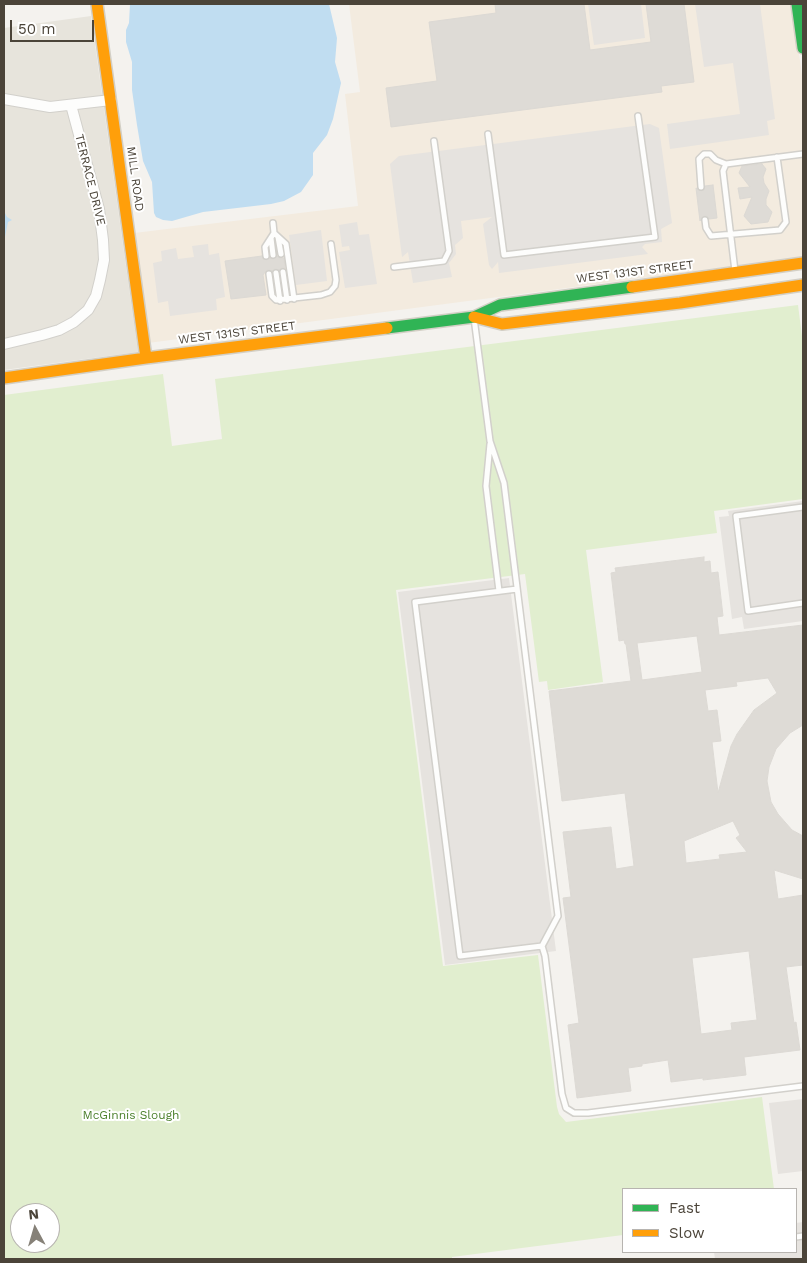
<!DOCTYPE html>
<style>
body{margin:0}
#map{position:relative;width:807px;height:1263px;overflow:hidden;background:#f4f2ee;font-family:"Work Sans",sans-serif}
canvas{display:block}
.frame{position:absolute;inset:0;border:5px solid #4b4439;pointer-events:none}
.legend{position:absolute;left:622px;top:1188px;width:175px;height:65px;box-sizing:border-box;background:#fff;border:1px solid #b7b4b0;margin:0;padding:6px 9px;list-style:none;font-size:15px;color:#4b4439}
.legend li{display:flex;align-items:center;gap:10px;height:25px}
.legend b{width:25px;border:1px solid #b7b4b0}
.north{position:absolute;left:10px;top:1203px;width:50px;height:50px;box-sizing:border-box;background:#fff;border:1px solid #b7b4b0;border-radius:50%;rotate:354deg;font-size:14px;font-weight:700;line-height:20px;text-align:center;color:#4b4439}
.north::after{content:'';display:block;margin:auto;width:18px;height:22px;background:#868178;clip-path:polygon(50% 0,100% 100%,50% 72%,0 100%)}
.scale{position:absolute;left:10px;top:20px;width:84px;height:22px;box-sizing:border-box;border:2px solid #4b4439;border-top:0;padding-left:6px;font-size:15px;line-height:18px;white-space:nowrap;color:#4b4439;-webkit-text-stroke:4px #fff;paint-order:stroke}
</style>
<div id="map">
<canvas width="807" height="1263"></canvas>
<div class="frame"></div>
<ul class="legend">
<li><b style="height:6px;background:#30b455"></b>Fast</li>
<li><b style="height:6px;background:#ff9f0a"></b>Slow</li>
</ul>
<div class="north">N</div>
<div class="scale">50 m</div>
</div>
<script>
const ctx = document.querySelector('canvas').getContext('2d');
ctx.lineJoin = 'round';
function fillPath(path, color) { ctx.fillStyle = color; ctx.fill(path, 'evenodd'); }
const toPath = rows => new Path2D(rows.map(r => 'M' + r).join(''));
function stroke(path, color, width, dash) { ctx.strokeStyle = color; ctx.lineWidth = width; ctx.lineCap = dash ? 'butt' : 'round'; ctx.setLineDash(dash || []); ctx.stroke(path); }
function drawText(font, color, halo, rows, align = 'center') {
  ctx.font = font + ' "Work Sans",sans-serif'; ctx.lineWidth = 4; ctx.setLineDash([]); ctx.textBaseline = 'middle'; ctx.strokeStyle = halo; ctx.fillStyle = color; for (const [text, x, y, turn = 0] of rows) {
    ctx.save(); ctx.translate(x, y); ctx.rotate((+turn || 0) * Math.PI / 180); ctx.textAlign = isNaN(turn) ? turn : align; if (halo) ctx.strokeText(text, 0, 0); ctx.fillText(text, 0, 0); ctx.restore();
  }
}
const residential = toPath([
 [91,16,138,352,4,370,4,28]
]);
const commercial = toPath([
 [349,4,792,4,803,82,803,257,148,343,134,233,358,206,345,94,360,92]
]);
const green = toPath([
 [798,305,803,344,803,499,714,511,717,533,586,550,603,682,548,690,547,681,539,682,525,574,396,590,443,966,538,955,557,1107,559,1114,566,1122,762,1097,774,1189,623,1189,623,1235,452,1257,452,1259,4,1259,4,395,163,374,172,446,222,439,215,379],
 [20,1213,50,1213,50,1243,20,1243]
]);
const parking = toPath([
 [588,4,641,4,645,38,594,45],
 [695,4,760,4,775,119,767,121,769,135,670,149,667,124,740,114,733,63,704,67],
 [650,124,659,128,672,223,661,229,662,242,645,244,642,247,648,254,499,273,498,262,492,269,489,265,483,224,492,217,461,221,463,238,455,245,456,254,449,263,452,277,413,283,408,252,402,257,390,164,399,156],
 [357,222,359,235,369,234,377,284,345,288,339,252,350,250,349,246,342,247,339,225],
 [321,230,327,281,296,285,289,235],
 [208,244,209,255,219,253,225,297,216,299,217,310,170,316,168,301,158,303,153,263,162,261,161,251,176,248,178,259,194,257,192,246],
 [803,501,803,621,744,629,742,617,732,619,719,517,729,516,728,511],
 [509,578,556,951,445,965,398,592],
 [803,1099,803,1171,778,1174,769,1103],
 [803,1222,803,1259,715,1259,714,1252,796,1252,796,1223]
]);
const water = toPath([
 [130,4,329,4,337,38,335,62,341,83,333,119,327,135,313,153,313,175,301,192,284,201,271,204,203,212,172,221,163,220,156,217,154,213,152,182,143,161,137,125,132,90,132,62,126,42,126,30,129,23],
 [4,211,7,217,12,220,8,222,4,242]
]);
const building = toPath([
 [495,4,584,4,590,50,651,42,646,4,684,4,694,82,661,86,662,92,391,127,386,88,437,81,429,22,496,13,495,4],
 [762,164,766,169,763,177,764,183,769,191,766,199,766,205,772,212,768,222,751,224,744,216,752,197,740,199,738,188,750,187,739,173,742,166,762,164],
 [713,185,717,218,709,219,707,216,704,216,700,221,696,188,702,191,705,186,713,185],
 [262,256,266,260,270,258,274,259,277,256,280,258,284,258,285,268,282,268,279,270,275,269,272,271,268,270,265,272,263,275,266,295,231,299,225,261,262,256],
 [704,557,704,562,710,561,711,573,718,572,723,616,717,617,719,635,803,625,803,725,790,733,776,749,769,767,767,781,771,802,778,814,792,830,803,836,803,879,774,870,778,899,803,895,803,965,786,967,794,1023,796,1022,800,1050,744,1057,746,1075,703,1080,703,1078,671,1082,668,1060,642,1064,642,1066,628,1068,631,1091,577,1098,568,1025,579,1023,563,898,571,897,563,832,611,827,616,869,634,866,625,793,562,801,549,691,631,681,626,644,625,644,624,640,619,641,611,573,616,572,615,568,704,557],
 [697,636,702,672,642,680,637,643,697,636],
 [768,678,777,693,754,710,737,734,731,746,718,793,712,742,721,741,717,710,708,711,705,690,737,686,736,682,768,678],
 [733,821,740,835,736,838,747,852,719,855,720,859,686,863,684,841,733,821],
 [749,951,757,1020,731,1023,732,1030,701,1034,692,958,749,951]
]);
const lane = toPath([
 [488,134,504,255,655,237,638,116],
 [701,187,699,159,704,154,710,154,716,160,726,164],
 [705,220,706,228,711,236,780,230,786,222,777,157],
 [274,233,286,244,294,299],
 [278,237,281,254],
 [271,238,273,255],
 [266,256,265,247,274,233,273,223],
 [394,267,444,261,449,251,434,141],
 [735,271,723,171,726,164,803,154],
 [283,272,287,300],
 [276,273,280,301],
 [269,274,272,296,276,300,321,295,330,292,335,286,336,280,331,244],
 [474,318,490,441,504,483,558,916,542,946,545,956,562,1094,566,1108,574,1113,588,1113,803,1086],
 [490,444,486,486,499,591],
 [803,507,736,516,748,611,803,603],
 [517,589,415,602,460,956,542,946],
 [796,1237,803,1236]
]);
const street = toPath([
 [4,99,50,107,111,100],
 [4,344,42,335,59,330,74,322,88,310,96,296,100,280,104,260,103,240,99,209,71,105]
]);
const fast = toPath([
 [797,4,803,48],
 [387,328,474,317,500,305,632,287]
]);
const slow = toPath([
 [97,4,146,358],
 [632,287,803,263],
 [474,317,502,324,680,303,803,285],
 [4,378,146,358,387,328]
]);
const streetNames = [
 ["MILL ROAD",135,179,82],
 ["TERRACE DRIVE",90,180,76],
 ["WEST 131ST STREET",635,272,-7],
 ["WEST 131ST STREET",237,333,-7]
];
const parkNames = [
 ["McGinnis Slough",131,1115]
];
fillPath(residential, '#e7e4dc');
fillPath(commercial, '#f3ebdf');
fillPath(green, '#e1eecf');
fillPath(parking, '#e6e3df');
fillPath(water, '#c0ddf1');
fillPath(building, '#dedbd6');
stroke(building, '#dcd9d4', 1);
stroke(lane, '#d2d0cb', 8);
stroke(street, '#d2d0cb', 12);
stroke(fast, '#d3cfc5', 14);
stroke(slow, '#d3cfc5', 14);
stroke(lane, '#fdfdfc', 5);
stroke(street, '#fdfdfc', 10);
stroke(fast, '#30b455', 11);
stroke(slow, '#ff9f0a', 11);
drawText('12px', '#4b4439', '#fff', streetNames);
drawText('12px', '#4a7f2a', '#fff', parkNames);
</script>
